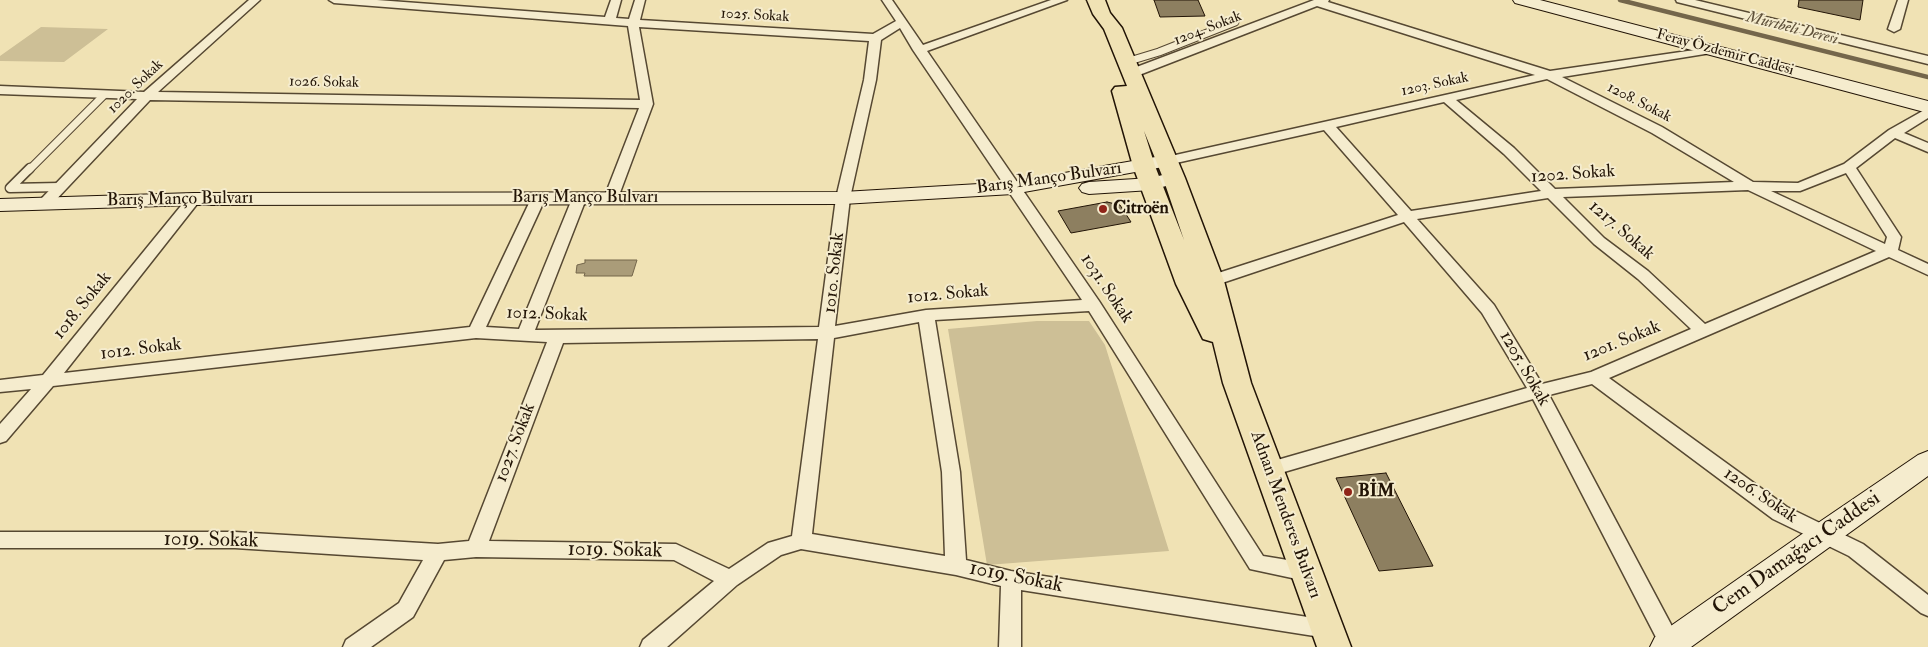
<!DOCTYPE html>
<meta charset="utf-8">
<style>
body{margin:0}
canvas{display:block;background:#f0e2b4}
</style>
<canvas width="1928" height="647"></canvas>
<script>
const ctx = document.querySelector('canvas').getContext('2d');
ctx.lineJoin = 'round';
function fillPath(path, color) { ctx.fillStyle = color; ctx.fill(path, 'evenodd'); }
const toPath = rows => new Path2D(rows.map(r => 'M' + r).join(''));
function stroke(path, color, width, dash) { ctx.strokeStyle = color; ctx.lineWidth = width; ctx.lineCap = dash ? 'butt' : 'round'; ctx.setLineDash(dash || []); ctx.stroke(path); }
function drawText(font, color, halo, rows, align = 'center') {
  ctx.font = font + ' "IM FELL Double Pica",serif'; ctx.lineWidth = 4; ctx.setLineDash([]); ctx.textBaseline = 'middle'; ctx.strokeStyle = halo; ctx.fillStyle = color; for (const [text, x, y, turn = 0] of rows) {
    ctx.save(); ctx.translate(x, y); ctx.rotate((+turn || 0) * Math.PI / 180); ctx.textAlign = isNaN(turn) ? turn : align; if (halo) ctx.strokeText(text, 0, 0); ctx.fillText(text, 0, 0); ctx.restore();
  }
}
const green = toPath([
 [41,27,108,29,64,62,0,61,0,56],
 [1037,321,1089,321,1105,345,1169,551,987,565,948,329]
]);
const water = toPath([
 [585,260,637,260,632,276,584,276,585,273,576,273,577,265,585,263,585,260]
]);
const stream = toPath([
 [1620,0,1928,77]
]);
const building = toPath([
 [1154,0,1198,0,1205,16,1160,17,1154,0],
 [1799,0,1863,0,1860,20,1798,7,1799,0],
 [1107,202,1120,205,1131,222,1071,233,1058,211,1107,202],
 [1386,473,1433,566,1379,571,1336,478,1386,473]
]);
const laneFar1 = toPath([
 [1126,62,1159,52,1235,22],
 [29,170,104,95]
]);
const lane = toPath([
 [30,168,10,188,60,187]
]);
const street = toPath([
 [249,0,260,0,158,92,640,100,628,26,334,3,329,0,377,0,605,17,611,0,621,0,616,18,629,19,635,0,645,0,640,20,873,34,896,21,882,0,892,0,923,45,1051,0,1067,0,927,51,1099,301,1263,556,1306,563,1313,566,1316,572,1313,578,1306,581,1250,569,1089,311,935,320,960,472,966,560,1011,571,1327,620,1335,622,1338,629,1335,636,1327,638,1021,590,1021,647,999,647,1001,586,956,575,801,549,781,555,737,585,667,647,640,647,643,640,714,581,674,560,476,557,444,560,413,617,371,647,343,647,346,640,399,603,423,560,235,548,0,548,0,532,235,532,438,544,469,541,547,342,476,338,53,386,6,441,0,443,0,424,31,389,0,392,0,380,43,375,189,196,199,196,201,199,64,373,470,327,531,199,538,195,545,199,486,327,519,329,572,199,579,195,586,199,535,330,819,327,836,198,864,80,869,41,639,27,653,104,618,198,611,202,604,198,639,108,150,100,51,205,41,205,39,202,41,199,137,99,0,94,0,86,144,92,249,0],
 [900,28,913,50,1082,300,926,310,835,326,850,198,876,80,881,40,900,28],
 [919,322,942,472,945,556,812,534,834,338,919,322],
 [818,339,792,536,768,543,729,569,676,544,489,541,563,343,818,339],
 [1314,0,1329,0,1328,2,1550,71,1715,47,1715,51,1711,53,1562,77,1662,127,1753,182,1798,183,1844,164,1889,130,1928,108,1928,118,1904,133,1928,143,1928,152,1895,138,1856,168,1901,237,1898,250,1928,264,1928,275,1889,257,1609,378,1787,507,1863,544,1928,595,1928,616,1921,613,1849,556,1773,519,1592,384,1549,395,1683,647,1661,647,1533,399,1267,477,1260,475,1258,470,1260,465,1527,388,1482,313,1404,222,1216,285,1211,286,1206,285,1203,281,1206,277,1398,215,1324,130,1167,165,1160,161,1162,158,1535,75,1317,6,1134,77,1130,78,1124,74,1126,71,1314,0],
 [1547,79,1652,133,1734,182,1555,189,1514,148,1456,100,1547,79],
 [1444,102,1504,154,1541,191,1411,211,1336,127,1444,102],
 [1846,173,1887,237,1885,244,1771,191,1800,191,1846,173],
 [1748,190,1876,251,1705,324,1648,271,1604,238,1563,197,1748,190],
 [1548,198,1594,244,1638,279,1691,329,1591,372,1542,384,1494,305,1417,219,1548,198],
 [1676,0,1695,0,1928,56,1928,64,1677,2,1676,0],
 [1898,0,1908,0,1900,29,1894,32,1888,29,1898,0]
]);
const secondary = toPath([
 [1513,0,1540,0,1928,101,1928,113,1515,3,1513,0],
 [1167,155,1174,157,1177,161,1174,165,1013,194,843,204,194,205,0,211,0,199,194,193,843,192,1013,182,1167,155],
 [1174,172,1181,174,1184,178,1181,182,1151,190,1089,194,1082,192,1079,188,1082,184,1089,182,1151,178,1174,172],
 [1928,451,1928,476,1691,647,1650,647,1655,637,1815,525,1918,455,1928,451]
]);
const primary = toPath([
 [1087,0,1105,0,1110,13,1122,28,1185,178,1224,281,1251,383,1351,647,1317,647,1223,383,1213,342,1203,339,1176,284,1133,166,1112,91,1115,87,1127,86,1104,29,1093,14,1087,0],
 [1144,131,1163,178,1184,240,1155,166,1144,131]
]);
const markers = [
 [1103,209,5,"#8f2418"],
 [1348,492,5,"#8f2418"]
];
const farStreetnames = [
 ["1025. Sokak",755,16,3],
 ["1204. Sokak",1208,29,-21],
 ["Feray Özdemir Caddesi",1725,53,15],
 ["1026. Sokak",324,83,1],
 ["1203. Sokak",1435,85,-12],
 ["1020. Sokak",136,87,-44],
 ["1208. Sokak",1639,103,27]
];
const farWaternames = [
 ["Murtbeli Deresi",1792,29,14]
];
const streetNames = [
 ["1202. Sokak",1573,175,-4],
 ["Barış Manço Bulvarı",1049,179,-8],
 ["Barış Manço Bulvarı",585,198],
 ["Barış Manço Bulvarı",180,200,-1],
 ["1217. Sokak",1621,231,41],
 ["1010. Sokak",835,273,-84],
 ["1031. Sokak",1106,289,56],
 ["1012. Sokak",948,295,-5],
 ["1018. Sokak",83,306,-51],
 ["1012. Sokak",547,315,2],
 ["1201. Sokak",1622,342,-22],
 ["1012. Sokak",141,350,-7],
 ["1205. Sokak",1524,369,60],
 ["1027. Sokak",516,443,-69],
 ["1206. Sokak",1760,496,34],
 ["Adnan Menderes Bulvarı",1285,515,70]
];
const poiNames = [
 ["Citroën",1113,209],
 ["BİM",1358,492]
];
const nearStreetnames = [
 ["1019. Sokak",211,541,1],
 ["1019. Sokak",615,551,1],
 ["Cem Damağacı Caddesi",1797,554,-35],
 ["1019. Sokak",1016,578,11]
];
fillPath(green, '#cdbf96');
fillPath(water, '#aa9c79');
stroke(water, '#74664b', 1);
stroke(stream, '#74664b', 4.5);
fillPath(building, '#8d7f60');
stroke(building, '#221406', 1);
stroke(laneFar1, '#564832', 9);
stroke(lane, '#564832', 11);
stroke(street, '#564832', 3);
stroke(secondary, '#221406', 2);
stroke(primary, '#221406', 3);
stroke(laneFar1, '#f5ecce', 7);
stroke(lane, '#f5ecce', 8);
fillPath(street, '#f5ecce');
fillPath(secondary, '#f5ecce');
fillPath(primary, '#f0e2b4');
for (const [x, y, r, color] of markers) { const dot = new Path2D(); dot.arc(x, y, r, 0, 2 * Math.PI); ctx.fillStyle = color; ctx.fill(dot); stroke(dot, '#f5ecce', 2); }
drawText('15px', '#221406', '#f5ecce', farStreetnames);
drawText('italic 16px', '#5f513a', '#f5ecce', farWaternames);
drawText('18px', '#221406', '#f5ecce', streetNames);
drawText('bold 18px', '#221406', '#f5ecce', poiNames, 'left');
drawText('21px', '#221406', '#f5ecce', nearStreetnames);
</script>
